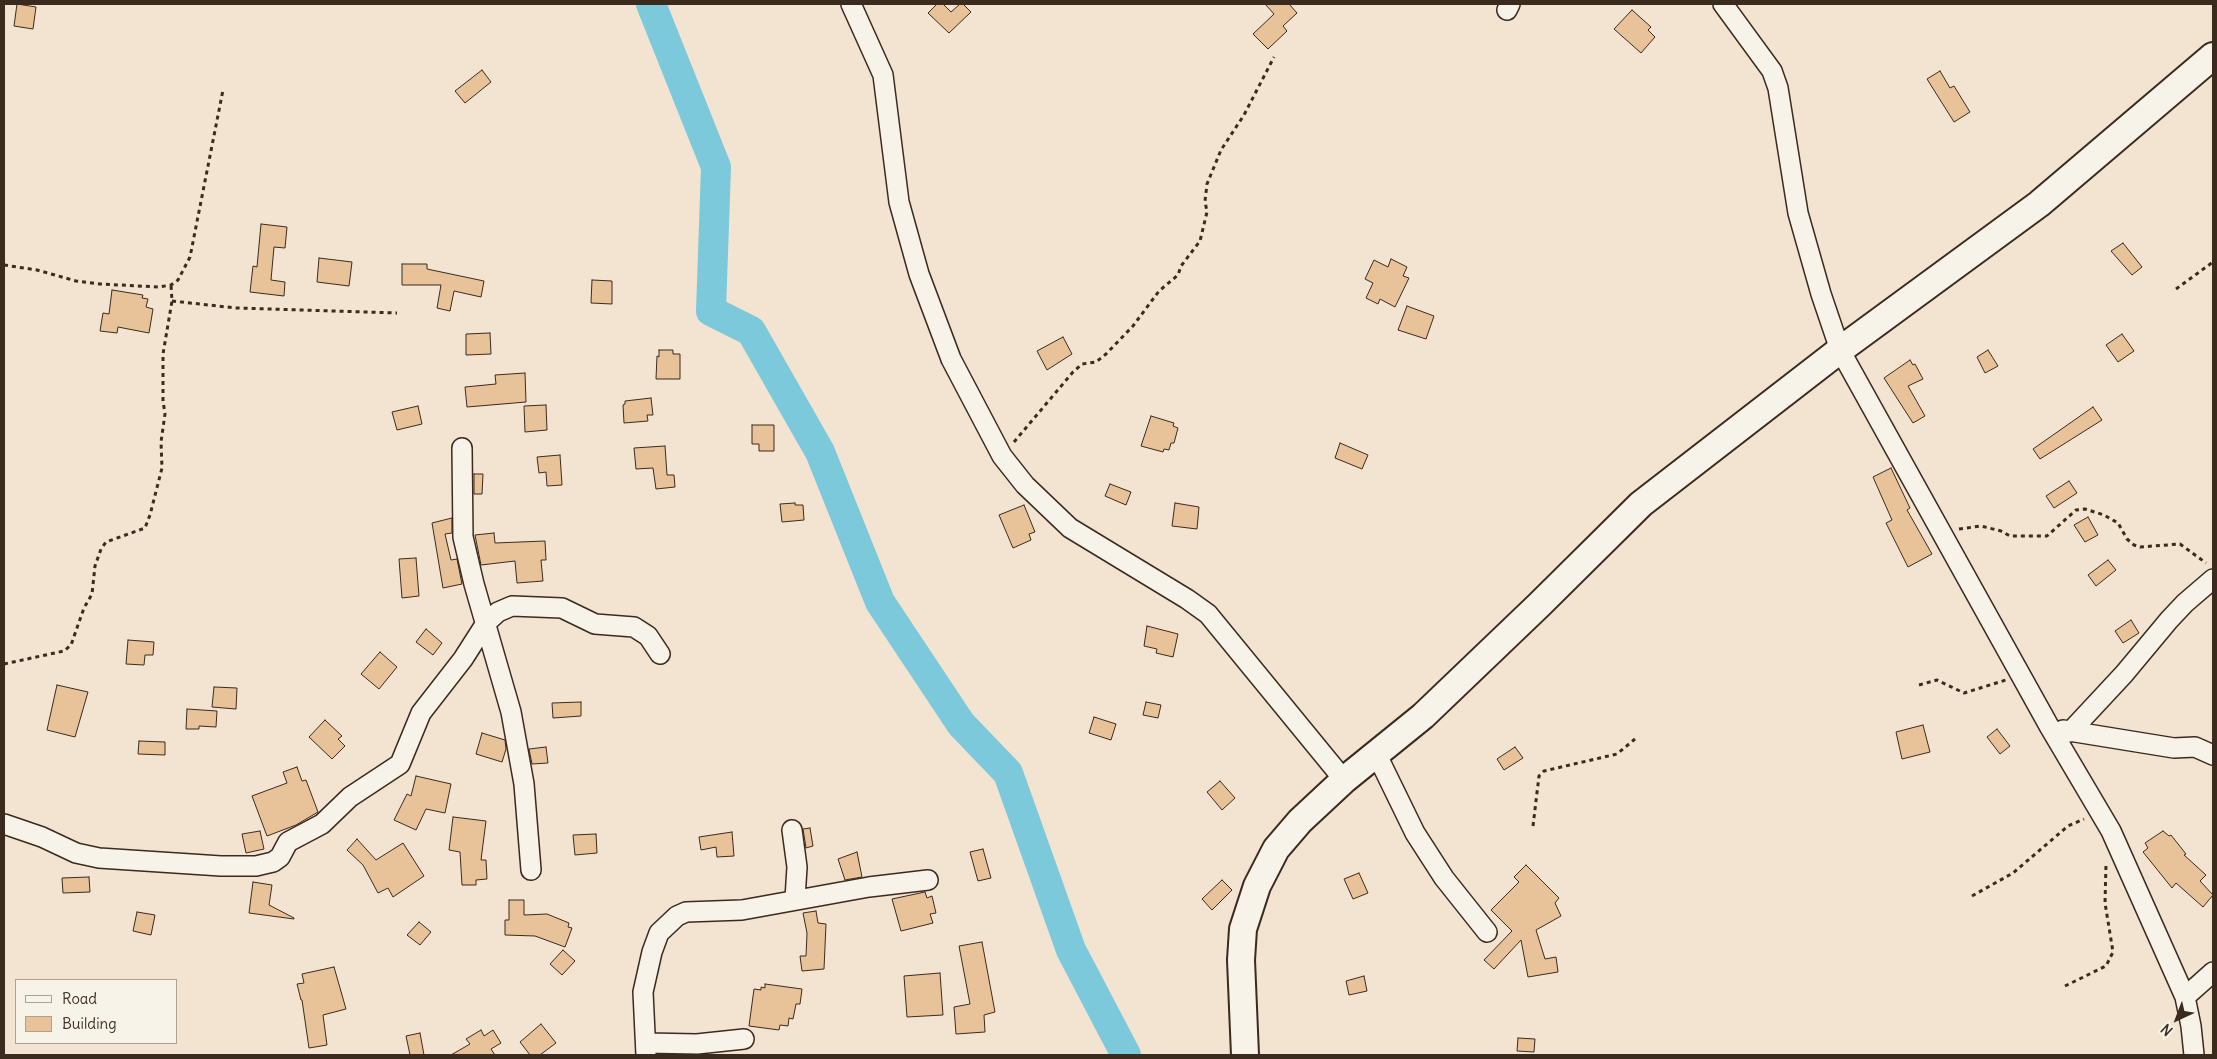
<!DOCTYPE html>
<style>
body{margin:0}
#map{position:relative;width:2217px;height:1059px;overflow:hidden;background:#f2e4d0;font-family:Delius,sans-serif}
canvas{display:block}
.frame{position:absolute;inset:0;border:5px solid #3b2a1e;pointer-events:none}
.legend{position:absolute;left:15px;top:979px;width:162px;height:65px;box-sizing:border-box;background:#f7f3e8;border:1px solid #aca397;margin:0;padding:6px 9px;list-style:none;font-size:15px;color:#3b2a1e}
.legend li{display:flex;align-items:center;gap:10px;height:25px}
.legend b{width:25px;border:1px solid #aca397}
.north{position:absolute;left:2152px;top:994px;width:50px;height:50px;-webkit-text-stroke:4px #f7f3e8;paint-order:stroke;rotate:223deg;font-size:14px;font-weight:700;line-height:20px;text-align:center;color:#3b2a1e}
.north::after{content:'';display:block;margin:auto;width:18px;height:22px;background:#3b2a1e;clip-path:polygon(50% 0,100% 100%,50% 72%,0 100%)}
</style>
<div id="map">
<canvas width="2217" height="1059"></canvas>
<div class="frame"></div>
<ul class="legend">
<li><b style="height:6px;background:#f7f3e8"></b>Road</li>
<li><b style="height:14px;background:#e8c299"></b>Building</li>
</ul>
<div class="north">N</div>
</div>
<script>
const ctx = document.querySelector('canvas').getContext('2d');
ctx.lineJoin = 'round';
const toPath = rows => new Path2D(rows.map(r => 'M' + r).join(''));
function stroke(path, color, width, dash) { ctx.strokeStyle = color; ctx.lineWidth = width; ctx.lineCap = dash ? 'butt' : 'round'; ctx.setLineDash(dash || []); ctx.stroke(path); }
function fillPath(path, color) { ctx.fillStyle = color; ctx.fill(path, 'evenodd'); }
const river = toPath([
 [651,4,716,167,711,311,751,331,820,452,880,602,961,724,1008,773,1071,950,1126,1055]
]);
const building = toPath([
 [17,4,36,7,33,29,14,26,17,4],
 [937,4,943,4,951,12,960,4,963,4,971,12,949,33,928,13,937,4],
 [1265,4,1289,4,1297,13,1283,26,1287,31,1268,49,1253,34,1274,14,1265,4],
 [1632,10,1651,27,1648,30,1655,37,1641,53,1614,29,1632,10],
 [482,70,491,82,465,103,455,91,482,70],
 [1940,71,1950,88,1954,86,1970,112,1954,122,1927,79,1940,71],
 [261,224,287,227,285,248,274,247,271,280,285,282,284,296,250,292,253,266,257,267,261,224],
 [2123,243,2142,267,2132,275,2111,251,2123,243],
 [319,258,352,262,349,286,317,282,319,258],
 [1391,259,1407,267,1403,276,1409,278,1395,307,1380,299,1378,304,1366,298,1373,283,1365,279,1374,260,1388,267,1391,259],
 [402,264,427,264,427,269,484,281,481,297,454,291,450,311,437,308,441,285,402,285,402,264],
 [592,280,612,281,612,304,591,303,592,280],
 [112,290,143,295,142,298,148,299,146,307,153,309,149,333,118,327,117,333,100,331,103,313,109,314,112,290],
 [1407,306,1434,316,1426,339,1398,330,1407,306],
 [490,333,491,354,466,355,466,334,490,333],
 [2122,334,2134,351,2118,362,2106,345,2122,334],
 [1063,337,1072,354,1047,370,1037,351,1063,337],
 [659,350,673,350,673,354,680,354,680,379,656,379,657,356,659,357,659,350],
 [1988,350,1998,366,1985,373,1977,357,1988,350],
 [1910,360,1913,365,1915,364,1923,379,1908,386,1925,416,1913,423,1884,378,1910,360],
 [525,373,526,402,467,407,465,387,496,384,495,375,525,373],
 [651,398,653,415,647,415,648,421,624,423,623,405,625,404,625,401,651,398],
 [546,405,547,430,525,432,524,406,546,405],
 [418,406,422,424,397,430,392,412,418,406],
 [2093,407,2102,420,2040,459,2033,449,2093,407],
 [1151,416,1174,423,1173,426,1178,428,1174,443,1171,443,1169,450,1164,449,1163,452,1141,446,1151,416],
 [752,425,774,425,774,451,759,451,759,444,752,444,752,425],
 [1340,443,1368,455,1362,469,1335,458,1340,443],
 [665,446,667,475,674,475,675,487,656,489,653,468,636,469,634,448,665,446],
 [560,455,562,485,547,486,546,472,539,473,537,457,560,455],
 [1891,468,1910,508,1907,510,1932,554,1908,567,1886,523,1892,520,1873,477,1891,468],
 [474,474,483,474,482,494,474,494,474,474],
 [2069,481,2077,493,2054,508,2046,496,2069,481],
 [1110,484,1131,492,1126,505,1105,496,1110,484],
 [795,503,795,505,803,505,804,520,782,522,780,504,795,503],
 [1175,503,1199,507,1197,529,1172,526,1175,503],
 [1024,505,1035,532,1029,534,1031,540,1013,548,999,515,1024,505],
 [2088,517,2098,535,2085,542,2074,525,2088,517],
 [452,518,452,533,445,534,451,560,457,559,462,584,443,588,432,523,452,518],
 [494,533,495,543,545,541,546,560,541,560,543,581,517,583,515,561,481,565,475,535,494,533],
 [416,558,419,596,402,598,399,559,416,558],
 [2108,560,2116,570,2096,586,2088,575,2108,560],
 [2131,620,2139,633,2123,643,2115,631,2131,620],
 [1147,626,1178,634,1173,657,1156,653,1157,649,1144,646,1147,626],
 [426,629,442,643,433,655,416,642,426,629],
 [128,640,154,642,153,655,145,655,144,665,126,664,128,640],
 [380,652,397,667,379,689,361,674,380,652],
 [57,685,88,692,75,737,47,730,57,685],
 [214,687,237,688,236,709,212,707,214,687],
 [581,702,581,716,553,718,552,703,581,702],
 [1146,702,1161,705,1158,718,1143,715,1146,702],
 [187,709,217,711,216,727,199,726,199,729,186,729,187,709],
 [1094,717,1116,724,1111,740,1089,733,1094,717],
 [325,720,342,736,338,739,345,746,332,759,309,737,325,720],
 [1923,725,1930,752,1902,759,1896,732,1923,725],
 [1997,729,2010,746,2000,754,1987,737,1997,729],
 [482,733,505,740,506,749,502,762,476,754,482,733],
 [139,741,165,742,165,755,138,754,139,741],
 [546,747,548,763,532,764,529,749,546,747],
 [1515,747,1523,758,1504,770,1497,759,1515,747],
 [297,767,302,781,306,780,318,812,296,825,267,836,252,796,287,783,283,772,297,767],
 [416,776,451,784,445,813,426,809,416,830,394,820,407,794,411,796,416,776],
 [1220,781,1235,798,1222,810,1207,792,1220,781],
 [453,817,486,821,481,860,486,860,487,879,476,880,476,885,462,885,460,852,449,850,453,817],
 [810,828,813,846,806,848,803,829,810,828],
 [260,831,264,849,246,853,242,834,260,831],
 [2163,831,2169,836,2171,835,2186,854,2184,855,2206,875,2200,881,2213,895,2203,907,2176,883,2172,888,2143,852,2148,848,2145,843,2163,831],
 [732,832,734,856,717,857,716,847,701,850,699,837,732,832],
 [596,834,597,853,575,855,573,835,596,834],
 [357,839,376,860,403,843,424,876,393,897,388,888,378,893,363,865,347,850,357,839],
 [983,849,991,878,978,881,970,852,983,849],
 [857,852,862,877,845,880,838,859,857,852],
 [1526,865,1559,898,1555,903,1561,916,1536,930,1545,959,1556,957,1558,972,1528,977,1521,940,1494,969,1484,960,1512,931,1491,910,1519,882,1514,877,1526,865],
 [1359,873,1368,893,1353,899,1344,879,1359,873],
 [89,877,90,892,63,893,62,878,89,877],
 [1222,880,1232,890,1212,910,1202,899,1222,880],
 [253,882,272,885,269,905,294,918,294,919,249,913,253,882],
 [925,892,927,898,932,896,936,913,930,914,933,923,901,931,892,899,925,892],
 [509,900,524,900,524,915,547,914,569,923,568,927,572,928,565,947,535,936,505,935,505,920,509,920,509,900],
 [816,911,818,923,826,924,824,969,802,971,800,956,806,956,807,933,803,913,816,911],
 [137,912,155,915,151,935,133,931,137,912],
 [419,922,431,932,420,945,407,935,419,922],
 [982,942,995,1012,984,1015,985,1032,956,1034,954,1007,970,1004,959,946,982,942],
 [563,950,575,961,562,975,550,964,563,950],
 [334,967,346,1009,323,1015,327,1045,309,1048,302,1000,301,1000,297,984,304,983,302,974,334,967],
 [940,973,943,1015,907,1017,904,976,940,973],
 [1364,976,1367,991,1349,995,1346,981,1364,976],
 [765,984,802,989,800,1004,796,1004,793,1019,789,1018,788,1026,780,1025,779,1030,749,1026,754,989,761,990,761,987,765,988,765,984],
 [541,1024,556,1043,540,1055,530,1055,520,1042,541,1024],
 [481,1030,484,1036,493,1030,501,1043,491,1049,495,1055,451,1055,470,1044,466,1039,481,1030],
 [420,1033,424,1055,410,1055,406,1036,420,1033],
 [1518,1038,1535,1039,1534,1052,1517,1051,1518,1038]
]);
const path = toPath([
 [4,265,37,270,76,281,100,284,159,287,171,285,178,280,190,257,223,90],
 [2176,289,2213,262],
 [172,301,236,308,397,313],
 [1014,442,1073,372,1082,364,1096,362,1106,354,1133,326,1159,291,1178,275,1181,266,1200,241,1207,212,1205,201,1207,184,1221,150,1244,115,1274,57],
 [1959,529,1981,526,2001,531,2010,536,2047,536,2076,510,2085,509,2104,515,2118,523,2127,539,2134,545,2140,547,2180,544,2206,563],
 [4,664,64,651,71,645,84,608,92,594,95,566,101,549,106,542,145,528,150,515,162,468,161,442,165,414,163,401,163,354,172,301,171,285],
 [1919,685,1937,680,1964,693,2006,680],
 [1533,826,1539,776,1544,771,1617,754,1635,739],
 [1972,896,2013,873,2068,826,2084,819],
 [2065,986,2106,966,2113,952,2105,903,2106,864]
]);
const minor = toPath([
 [851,4,883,75,899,202,919,274,951,359,1002,456,1025,485,1070,528,1187,599,1208,614,1344,780],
 [1723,4,1772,71,1778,88,1798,213,1821,294,1840,350,2049,726,2111,831,2185,997,2191,1026,2194,1055],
 [1507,10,1510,4],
 [462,448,463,537,474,584,511,712,524,784,531,870],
 [2063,730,2174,748,2195,747,2213,755],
 [2070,732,2124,674,2169,620,2185,603,2213,579],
 [1376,753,1415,833,1444,878,1487,932],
 [4,824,42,837,76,853,99,858,221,866,256,866,273,862,280,857,288,842,322,824,350,797,400,764,421,713,463,659,486,623,498,612,512,606,562,608,595,624,634,627,648,636,660,654],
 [792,830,797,867,795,899],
 [2185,997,2213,972],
 [646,1043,697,1044,744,1039],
 [646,1055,643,992,652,952,659,933,677,916,686,912,742,910,869,887,928,880]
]);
const secondary = toPath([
 [1245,1055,1241,960,1243,929,1257,886,1276,849,1300,821,1344,780,1423,716,1539,605,1641,504,1840,350,2039,204,2213,56]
]);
stroke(river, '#7cc9db', 30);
fillPath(building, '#e8c299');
stroke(building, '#3b2a1e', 1);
stroke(minor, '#3b2a1e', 22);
stroke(secondary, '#3b2a1e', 30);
stroke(path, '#3b2a1e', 3, [4, 4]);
stroke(minor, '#f7f3e8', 19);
stroke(secondary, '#f7f3e8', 26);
</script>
